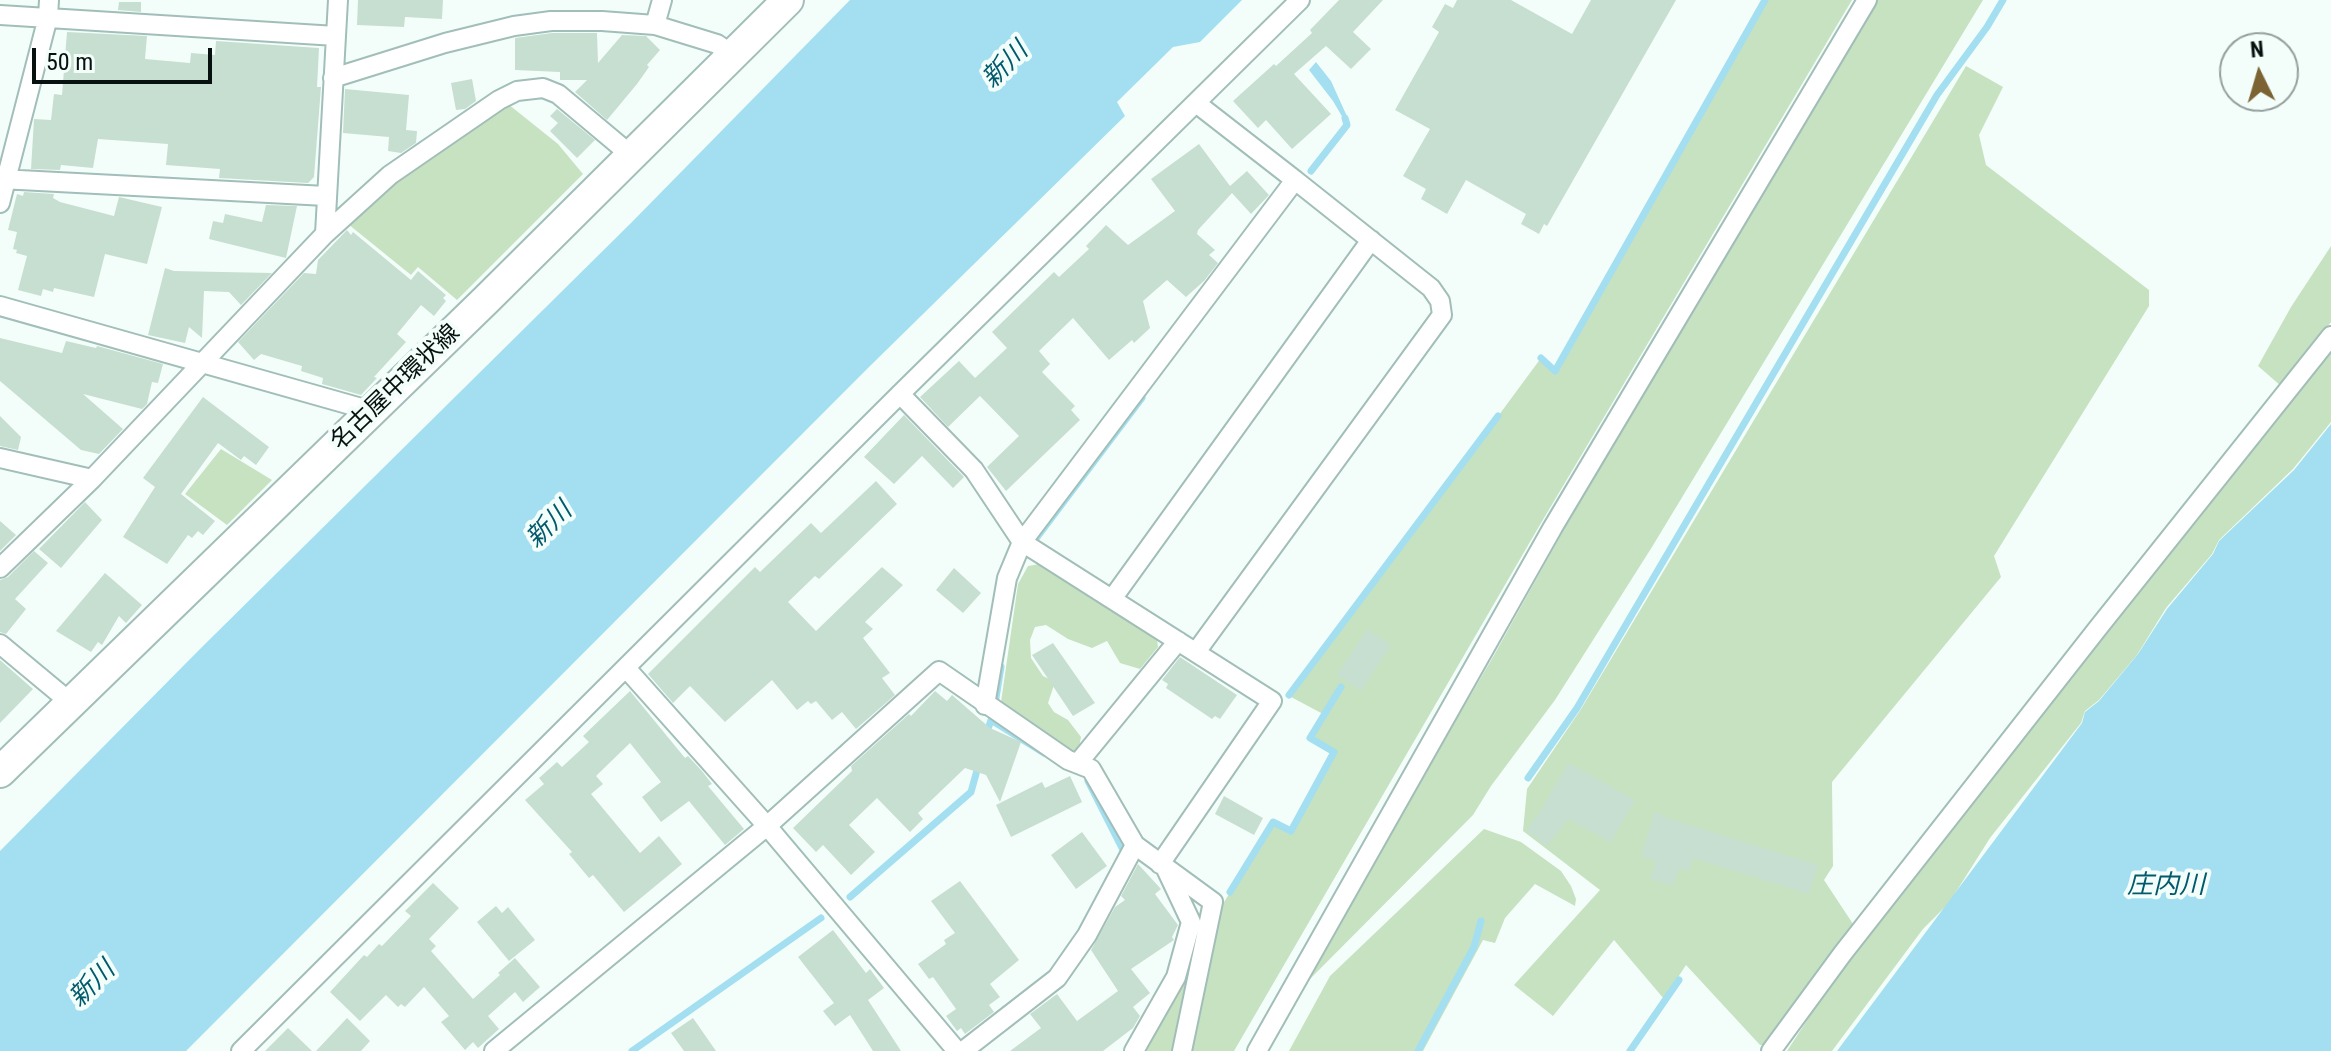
<!DOCTYPE html>
<meta charset="utf-8">
<style>
body{margin:0}
#map{position:relative;width:2331px;height:1051px;overflow:hidden;background:#f3fefb;font-family:"Roboto Condensed",sans-serif}
canvas{display:block}
.north{position:absolute;left:2219px;top:32px;width:80px;height:80px;box-sizing:border-box;background:#f3fefb;border:2px solid #959f9d;border-radius:50%;rotate:355deg;font-size:22px;font-weight:700;line-height:32px;text-align:center;color:#07110f}
.north::after{content:'';display:block;margin:auto;width:28px;height:36px;background:#7c6334;clip-path:polygon(50% 0,100% 100%,50% 72%,0 100%)}
.scale{position:absolute;left:32px;top:48px;width:180px;height:36px;box-sizing:border-box;border:4px solid #07110f;border-top:0;padding-left:10px;font-size:24px;line-height:28px;white-space:nowrap;color:#07110f;-webkit-text-stroke:6px #f3fefb;paint-order:stroke}
</style>
<div id="map">
<canvas width="2331" height="1051"></canvas>
<div class="north">N</div>
<div class="scale">50 m</div>
</div>
<script>
const ctx = document.querySelector('canvas').getContext('2d');
ctx.lineJoin = 'round';
function fillPath(path, color) { ctx.fillStyle = color; ctx.fill(path, 'evenodd'); }
const toPath = rows => new Path2D(rows.map(r => 'M' + r).join(''));
function stroke(path, color, width, dash) { ctx.strokeStyle = color; ctx.lineWidth = width; ctx.lineCap = dash ? 'butt' : 'round'; ctx.setLineDash(dash || []); ctx.stroke(path); }
function drawText(font, color, halo, rows, align = 'center') {
  ctx.font = font + ' "Roboto Condensed","Noto Sans JP",sans-serif'; ctx.lineWidth = 8; ctx.setLineDash([]); ctx.textBaseline = 'middle'; ctx.strokeStyle = halo; ctx.fillStyle = color; for (const [text, x, y, turn = 0] of rows) {
    ctx.save(); ctx.translate(x, y); ctx.rotate((+turn || 0) * Math.PI / 180); ctx.textAlign = isNaN(turn) ? turn : align; if (halo) ctx.strokeText(text, 0, 0); ctx.fillText(text, 0, 0); ctx.restore();
  }
}
const green = toPath([
 [1765,0,1852,0,1541,523,1234,1051,1188,1051,1218,912,1273,822,1291,831,1333,752,1310,738,1323,714,1291,697,1541,358,1556,370],
 [1876,0,1983,0,1652,547,1555,700,1491,786,1473,815,1308,981,1343,912,1493,657,1562,533],
 [1966,66,2003,87,1979,135,1986,165,2149,290,2149,306,1994,556,2001,577,1832,782,1833,866,1824,880,1855,927,1768,1045,1760,1045,1686,965,1664,999,1614,940,1553,1016,1514,985,1600,890,1523,831,1527,789,1581,709],
 [508,104,558,144,583,174,457,300,418,267,411,275,348,224,399,178],
 [2331,246,2331,322,2281,386,2258,366,2291,307],
 [2331,353,2331,422,2293,469,2219,540,2212,554,2166,608,2137,655,2099,700,2085,711,2081,723,1990,838,1949,903,1923,929,1832,1051,1787,1051,1838,973,2033,717,2110,630,2192,523],
 [221,449,272,480,227,525,185,494],
 [1040,564,1157,639,1158,647,1140,669,1120,663,1107,641,1092,648,1068,639,1046,625,1035,627,1030,640,1031,658,1043,676,1055,682,1048,703,1054,712,1068,720,1081,737,1078,754,1072,753,1001,702,1018,584,1028,566],
 [1484,829,1521,842,1561,871,1571,886,1576,899,1575,906,1535,884,1505,918,1495,943,1483,940,1423,1051,1289,1051,1330,976],
 [1201,913,1173,1051,1142,1051,1180,981]
]);
const water = toPath([
 [850,0,1242,0,1200,42,1173,47,1117,102,1125,116,869,367,186,1051,0,1051,0,851,200,649,631,223],
 [1316,62,1331,81,1350,123,1347,125,1333,101,1309,70],
 [2331,424,2331,1051,1837,1051,2082,723,2085,712,2099,701,2138,654,2167,609,2213,554,2219,541,2294,470]
]);
const stream = toPath([
 [1311,171,1347,125,1345,118],
 [1541,358,1555,371,1765,0],
 [1035,540,1142,398],
 [1289,695,1498,416],
 [995,704,1001,667],
 [986,735,991,720,1044,753],
 [1528,778,1577,708,1937,95,1987,27,2003,0],
 [1088,781,1123,850],
 [1230,892,1273,822,1291,831,1334,752,1310,738,1341,687],
 [850,897,971,792,979,763],
 [632,1051,821,918],
 [1418,1051,1474,947,1481,921],
 [1630,1051,1679,980]
]);
const building = toPath([
 [358,0,443,0,442,19,405,17,404,27,357,25],
 [1339,0,1383,0,1353,32,1371,49,1351,69,1326,46,1294,74,1331,114,1292,149,1266,120,1258,128,1233,101,1274,64,1276,66,1312,33,1310,30],
 [1457,0,1511,0,1572,34,1591,0,1676,0,1547,226,1544,224,1539,234,1521,224,1526,214,1466,180,1447,214,1421,199,1426,189,1403,176,1430,129,1395,110,1439,32,1432,27,1445,4,1453,8],
 [119,2,141,2,141,12,118,10],
 [67,32,147,36,145,59,190,63,191,53,215,55,216,41,319,48,317,87,321,87,314,177,308,183,219,178,220,169,166,165,168,144,98,139,93,168,61,165,60,170,31,169,34,119,51,120,54,94,62,95],
 [552,33,597,33,598,63,622,35,646,36,660,50,647,65,649,67,637,84,607,120,575,92,587,80,560,80,560,72,515,70,515,38],
 [472,79,476,101,465,109,456,110,451,83],
 [345,89,409,95,406,130,417,131,416,143,401,153,388,151,389,137,343,133],
 [557,109,595,140,577,158,550,131,558,123,550,116],
 [1199,144,1230,186,1247,171,1269,195,1251,214,1232,193,1198,230,1197,234,1215,250,1209,255,1218,263,1204,281,1186,297,1167,280,1143,301,1150,328,1134,343,1132,340,1109,360,1073,318,1039,351,1050,364,1042,372,1075,406,1071,410,1080,420,1006,491,987,467,1019,436,980,396,948,427,920,397,959,361,975,378,1007,348,992,332,1054,272,1059,277,1089,249,1086,246,1106,225,1128,245,1175,211,1151,179],
 [24,192,54,194,53,198,60,202,114,216,119,197,162,207,147,264,105,254,94,297,54,288,53,292,43,289,41,296,18,290,27,256,16,253,17,250,13,249,17,232,8,230,17,194,23,196],
 [266,205,297,206,286,258,209,239,213,221,223,223,225,214,262,222],
 [347,230,351,235,353,232,411,280,418,271,446,295,443,298,446,301,434,316,421,305,397,334,406,342,374,377,377,378,361,395,322,384,323,378,301,371,302,366,261,354,254,360,238,342,304,273,316,274,318,260],
 [165,268,174,271,272,273,241,305,229,292,204,291,202,338,189,327,185,343,148,335],
 [0,338,62,353,66,341,96,348,97,346,163,364,158,383,152,382,147,404,142,409,83,394,123,429,99,454,81,450,0,381],
 [203,397,269,447,256,465,244,456,241,460,218,443,181,494,215,521,203,535,198,531,192,538,188,535,167,564,123,537,155,487,143,478],
 [904,415,964,477,953,488,922,456,894,484,864,457],
 [0,416,21,437,18,450,0,446],
 [876,481,897,504,819,579,815,576,788,602,816,631,882,567,903,585,865,622,873,629,863,638,890,673,882,678,895,695,856,729,842,712,832,720,816,701,811,704,808,701,797,710,772,680,725,722,690,686,673,703,648,674,755,567,760,572,811,523,821,533],
 [85,502,102,520,61,568,39,549],
 [0,521,16,535,0,551],
 [34,551,48,563,15,599,26,609,6,634,0,632,0,580,8,577],
 [954,568,981,593,963,613,936,590],
 [105,573,142,605,126,623,119,616,102,645,98,642,91,652,56,631],
 [1367,629,1391,645,1361,691,1337,675],
 [1053,643,1095,703,1073,716,1032,655],
 [1180,657,1237,695,1220,719,1215,716,1212,719,1166,688,1168,684,1162,680],
 [0,660,33,689,0,723],
 [630,691,685,758,688,756,702,771,712,784,708,786,744,829,725,845,689,801,661,822,642,797,661,782,630,743,596,776,603,784,591,794,640,853,659,836,682,864,624,912,593,875,589,878,569,854,572,852,525,800,544,784,539,778,557,762,562,767,589,742,583,736],
 [935,691,947,701,952,695,990,728,1021,742,1000,802,986,775,965,768,918,813,923,819,910,832,877,798,849,825,875,852,851,875,823,845,816,852,793,828,852,771,851,766,909,714,911,716],
 [1568,763,1635,800,1611,842,1568,819,1547,846,1526,830,1540,812],
 [1070,776,1082,802,1011,837,996,805,1042,782,1045,788],
 [1224,796,1263,818,1254,835,1215,814],
 [1655,811,1667,818,1818,865,1809,894,1693,858,1689,871,1679,868,1673,886,1650,879,1656,861,1641,856],
 [1082,832,1107,866,1076,889,1051,855],
 [1138,864,1161,889,1155,894,1178,925,1172,937,1174,940,1131,969,1150,993,1133,1007,1140,1016,1133,1028,1103,1051,1010,1051,1041,1028,1030,1014,1057,994,1077,1021,1118,991,1091,950,1115,907,1125,900,1121,896],
 [960,881,1019,960,990,984,1000,997,989,1005,994,1012,965,1034,961,1028,957,1031,946,1016,956,1009,933,977,929,979,918,964,946,944,944,940,955,933,931,901],
 [433,883,459,908,429,939,436,946,431,951,473,999,500,975,498,973,515,958,540,987,523,1002,515,992,488,1016,499,1029,478,1048,473,1042,465,1050,441,1022,449,1016,424,987,405,1007,401,1004,398,1007,386,995,360,1021,330,992,364,955,367,957,379,944,382,946,411,916,405,911],
 [496,906,502,913,508,907,535,940,509,961,477,922],
 [833,930,866,973,870,969,884,988,868,1000,901,1051,873,1051,850,1015,835,1026,823,1011,834,1003,798,957],
 [347,1018,370,1041,361,1051,316,1051],
 [693,1018,716,1051,684,1051,671,1033],
 [288,1028,312,1051,265,1051]
]);
const street = toPath([
 [0,15,336,36],
 [655,25,662,0],
 [333,78,445,43,514,26,551,21,602,21,655,25,717,44,733,55],
 [0,179,326,196],
 [0,203,48,17,49,0],
 [325,234,338,0],
 [0,306,372,411],
 [900,394,974,470,1022,542,1272,701,1160,864],
 [0,458,92,479],
 [0,568,92,479,325,234,390,175,499,100,517,91,543,88,558,94,632,156],
 [1112,599,1371,240],
 [0,644,71,703],
 [1196,652,1442,315,1440,301,1431,288,1295,180],
 [626,668,767,826,957,1051],
 [985,705,1007,578,1022,542,1295,180,1196,103],
 [1078,763,1178,641],
 [241,1051,900,394,1300,0],
 [494,1051,767,826,939,671,1068,760,1091,769,1135,845,1213,902,1182,1051],
 [963,1051,1057,978,1087,935,1135,845],
 [1134,1051,1176,977,1191,922,1166,869],
 [1257,1051,1553,527,1867,0],
 [1771,1051,1843,953,2098,628,2331,336]
]);
const primary = toPath([
 [0,772,487,299,788,0]
]);
const streetNames = [
 ["名古屋中環状線",396,388,-44]
];
const waterNames = [
 ["新川",1006,66,-45],
 ["新川",550,526,-45],
 ["庄内川",2166,886],
 ["新川",93,985,-45]
];
fillPath(green, '#c7e2c1');
fillPath(water, '#a3dff0');
stroke(stream, '#a3dff0', 7);
fillPath(building, '#c7dfd0');
stroke(street, '#a2beb8', 22);
stroke(primary, '#a2beb8', 34);
stroke(street, '#fff', 18);
stroke(primary, '#fff', 30);
drawText('24px', '#07110f', '#f3fefb', streetNames);
drawText('italic 26px', '#02596b', '#f3fefb', waterNames);
</script>
